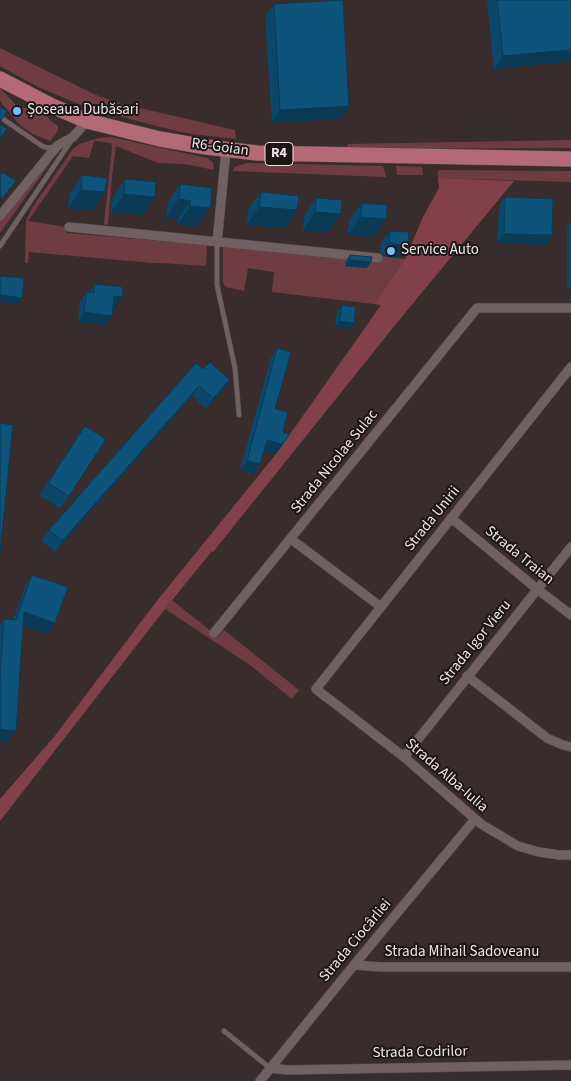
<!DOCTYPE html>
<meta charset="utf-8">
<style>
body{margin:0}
canvas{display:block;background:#392c2d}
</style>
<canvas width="571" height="1081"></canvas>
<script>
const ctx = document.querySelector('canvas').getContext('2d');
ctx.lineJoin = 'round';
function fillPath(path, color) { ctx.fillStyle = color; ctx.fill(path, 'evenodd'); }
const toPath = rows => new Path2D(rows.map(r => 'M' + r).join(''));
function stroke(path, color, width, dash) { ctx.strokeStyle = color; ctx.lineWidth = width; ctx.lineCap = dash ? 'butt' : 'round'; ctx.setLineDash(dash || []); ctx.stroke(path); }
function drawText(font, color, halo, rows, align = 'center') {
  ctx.font = font + ' "Source Sans 3",sans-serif'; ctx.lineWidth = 4; ctx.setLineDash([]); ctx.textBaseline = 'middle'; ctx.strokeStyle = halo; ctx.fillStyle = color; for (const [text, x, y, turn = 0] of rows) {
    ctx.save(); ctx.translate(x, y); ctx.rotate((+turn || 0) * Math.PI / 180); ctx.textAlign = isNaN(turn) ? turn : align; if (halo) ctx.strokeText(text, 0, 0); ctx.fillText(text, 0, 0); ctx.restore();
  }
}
const green = toPath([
 [0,48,96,95,122,104,235,130,236,139,191,134,156,126,86,107,38,87,0,66],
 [0,88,16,105,24,108,43,111,51,121,58,126,58,131,50,141,33,134,20,125,0,101],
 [111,137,207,158,213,162,214,170,185,164,158,163,116,146,112,175,108,225,104,224,112,148,111,143,94,141,89,158,73,156,28,221,66,227,67,233,207,245,206,266,163,263,153,263,29,252,28,263,25,263,26,221,32,208,73,149,79,144,99,138],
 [571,140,571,148,346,149,348,144],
 [57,150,56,155,0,233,0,220],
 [248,163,383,166,386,177,232,171,236,166],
 [396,166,422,167,423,175,397,175],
 [438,170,571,171,571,182,438,178],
 [223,247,379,261,380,256,405,259,374,304,272,292,274,272,248,268,244,291,226,287,223,283],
 [172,600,218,637,224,630,299,690,292,699,250,665,165,609]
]);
const forest = toPath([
 [438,178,514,181,400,319,213,552,212,551,165,609,0,821,0,799,54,737,156,602,276,454,381,305,374,304,405,259,423,217,439,188]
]);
const service = toPath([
 [0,117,42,146,48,148,55,147],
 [217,243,217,285,235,368,239,415],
 [0,246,71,141],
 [224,1031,270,1068]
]);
const minor = toPath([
 [0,216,57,146,73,137,87,121],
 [69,227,378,258],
 [217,243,226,150],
 [571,367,316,689,404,757,481,824,518,846,539,852,559,855,571,855],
 [451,518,537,589,571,615],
 [291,539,381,607],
 [214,633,477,308,571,308],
 [467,676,547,738,563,745,571,747],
 [404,757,571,547],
 [354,965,381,967,571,967],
 [270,1068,287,1070,571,1065],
 [260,1081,354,965,475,819]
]);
const primary = toPath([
 [0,79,52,106,87,121,160,139,206,147,257,153,571,159]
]);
const wall = toPath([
 [487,0,571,0,571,61,494,69],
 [274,4,340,119,272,122,265,17],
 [82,175,93,210,68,208,70,193],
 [125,179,155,197,142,215,111,212,113,197],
 [180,184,212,188,197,226,178,224,178,219,166,217,168,202],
 [261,192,297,210,285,228,247,225,248,210],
 [505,197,552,235,546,245,497,243,499,207],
 [316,198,329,232,303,230,304,216],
 [362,203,386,219,373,237,348,235,349,220],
 [571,222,571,290,567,290,567,228],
 [390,231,399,258,384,256,380,252,381,243],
 [350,255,367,268,345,266,346,261],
 [95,284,115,307,113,306,105,325,78,322,80,302,87,292,89,293],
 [342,305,354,323,349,329,335,327,337,312],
 [277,348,275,409,276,454,264,451,260,464,254,474,240,470,271,358],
 [196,363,222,391,206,409,192,396,55,552,41,540,49,530],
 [85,426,69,496,60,508,39,495],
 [32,575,47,634,24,626,8,742,0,741,0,624,4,619,13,620,25,587]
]);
const shadedWall = toPath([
 [571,50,571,61,494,69,503,56],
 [349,106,340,119,272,122,280,110],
 [81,190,105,192,93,210,68,208],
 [124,194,155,197,142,215,111,212],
 [179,199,191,201,178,219,166,217],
 [190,206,210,208,197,226,178,224],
 [259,207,297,210,285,228,247,225],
 [315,212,341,214,329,232,303,230],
 [361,217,386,219,373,237,348,235],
 [504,234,552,235,546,245,497,243],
 [393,244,408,245,399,258,384,256],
 [350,260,371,262,367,268,345,266],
 [571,285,571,290,567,290],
 [0,295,22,298,18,304,0,302],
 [114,296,122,297,115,307,108,306],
 [84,312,112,316,105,325,78,322],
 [339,321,354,323,349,329,335,327],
 [230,380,222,391,206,409,213,398],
 [199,386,192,396,55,552,62,541],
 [290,434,276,454,260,450,267,440],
 [247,461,260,464,254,474,240,470],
 [24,612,55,623,47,634,17,623],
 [0,729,16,731,8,742,0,741]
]);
const building = toPath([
 [343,0,349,106,280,110,274,4,343,0],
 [497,0,571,0,571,50,503,56,497,0],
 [0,107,7,111,0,122,0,107],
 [0,124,7,129,0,139,0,124],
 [2,172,16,181,1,200,0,175,2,172],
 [82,175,107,178,105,192,81,190,82,175],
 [125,179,156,182,155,197,124,194,125,179],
 [180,184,212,188,210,208,190,206,191,201,179,199,180,184],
 [261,192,299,196,297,210,259,207,261,192],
 [505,197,553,199,552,235,504,234,505,197],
 [316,198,342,200,341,214,315,212,316,198],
 [362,203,387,205,386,219,361,217,362,203],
 [390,231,409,232,408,245,393,244,389,240,390,231],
 [350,255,372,257,371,262,350,260,350,255],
 [0,276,24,278,22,298,0,295,0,276],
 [95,284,123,287,122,297,114,296,112,316,84,312,87,292,94,293,95,284],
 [342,305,356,307,354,323,339,321,342,305],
 [277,348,291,352,275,409,288,412,283,432,290,434,282,444,267,440,260,464,247,461,277,348],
 [210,362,230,380,213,398,199,386,62,541,49,530,196,363,203,369,210,362],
 [0,423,13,425,0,554,0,423],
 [85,426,106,439,69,496,48,483,85,426],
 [32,575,68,587,55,623,24,612,16,731,0,729,0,674,4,619,16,620,32,575]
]);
const markers = [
 [17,111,5,"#74c0f6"],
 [391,251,5,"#74c0f6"]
];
const shields = [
 [279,154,28]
];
const shieldNames = [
 ["R4",279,154]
];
const poiNames = [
 ["Șoseaua Dubăsari",27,111],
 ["Service Auto",401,251]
];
const streetNames = [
 ["R6-Goian",220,148,8],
 ["Strada Nicolae Sulac",335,462,-51],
 ["Strada Unirii",433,519,-51],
 ["Strada Traian",519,556,39],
 ["Strada Igor Vieru",476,643,-51],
 ["Strada Alba-Iulia",446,776,41],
 ["Strada Ciocârliei",356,941,-50],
 ["Strada Mihail Sadoveanu",462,953],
 ["Strada Codrilor",420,1053,-1]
];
fillPath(green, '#703c44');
fillPath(forest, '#82404b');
stroke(service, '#564a4c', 5.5);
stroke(minor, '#564a4c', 10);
stroke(primary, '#564a4c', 16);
stroke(service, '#706062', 4.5);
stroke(minor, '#706062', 9);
stroke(primary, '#b36a76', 15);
fillPath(wall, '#0c4769');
fillPath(shadedWall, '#0a3a55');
fillPath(building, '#0e537a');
stroke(building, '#0a3a55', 1);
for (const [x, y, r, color] of markers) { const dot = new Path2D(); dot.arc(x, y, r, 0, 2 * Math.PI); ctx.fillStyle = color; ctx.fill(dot); stroke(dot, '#1c1617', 2); }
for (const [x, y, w] of shields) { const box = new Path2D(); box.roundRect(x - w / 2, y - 11.5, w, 23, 4); ctx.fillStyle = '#1c1617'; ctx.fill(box); stroke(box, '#eee5e6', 1); }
drawText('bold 14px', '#eee5e6', null, shieldNames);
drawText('15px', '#eee5e6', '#1c1617', poiNames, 'left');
drawText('15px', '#eee5e6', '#1c1617', streetNames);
</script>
